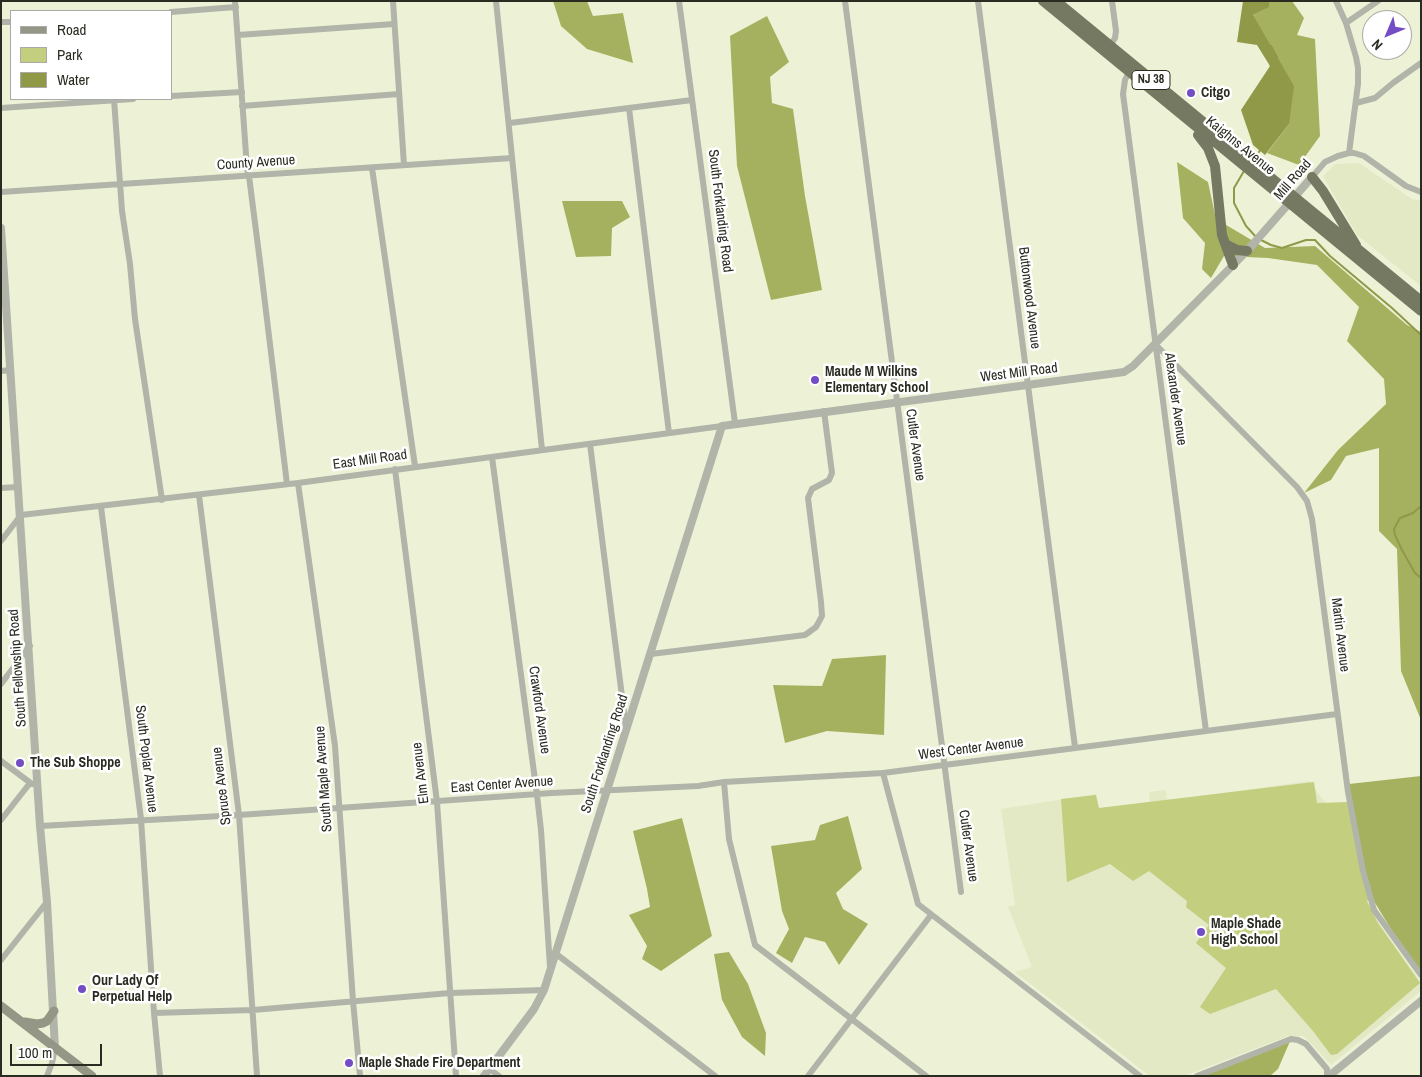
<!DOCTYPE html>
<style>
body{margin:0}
#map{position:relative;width:1422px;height:1077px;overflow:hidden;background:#edf2d6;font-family:"Archivo Narrow",sans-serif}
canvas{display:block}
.frame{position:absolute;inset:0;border:2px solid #2a2b21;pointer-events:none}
.legend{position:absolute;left:10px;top:10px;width:162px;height:90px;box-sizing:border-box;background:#fff;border:1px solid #aaaaa6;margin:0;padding:6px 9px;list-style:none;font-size:15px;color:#2a2b21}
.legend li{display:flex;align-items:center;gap:10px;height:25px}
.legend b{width:25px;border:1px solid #aaaaa6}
.north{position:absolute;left:1362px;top:10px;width:50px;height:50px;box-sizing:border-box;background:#fff;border:1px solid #aaaaa6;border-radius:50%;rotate:225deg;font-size:14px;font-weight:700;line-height:20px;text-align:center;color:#2a2b21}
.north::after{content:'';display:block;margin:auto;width:18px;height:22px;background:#744cc4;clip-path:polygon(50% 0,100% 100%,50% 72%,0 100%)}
.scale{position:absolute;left:10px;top:1044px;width:92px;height:22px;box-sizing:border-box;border:2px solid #2a2b21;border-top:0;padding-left:6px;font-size:15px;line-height:18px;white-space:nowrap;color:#2a2b21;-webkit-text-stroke:4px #fff;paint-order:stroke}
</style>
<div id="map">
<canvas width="1422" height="1077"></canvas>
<div class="frame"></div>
<ul class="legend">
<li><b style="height:6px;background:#949785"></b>Road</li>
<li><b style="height:14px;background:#c3ce7e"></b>Park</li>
<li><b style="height:14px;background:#8f9948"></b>Water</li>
</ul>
<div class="north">N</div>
<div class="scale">100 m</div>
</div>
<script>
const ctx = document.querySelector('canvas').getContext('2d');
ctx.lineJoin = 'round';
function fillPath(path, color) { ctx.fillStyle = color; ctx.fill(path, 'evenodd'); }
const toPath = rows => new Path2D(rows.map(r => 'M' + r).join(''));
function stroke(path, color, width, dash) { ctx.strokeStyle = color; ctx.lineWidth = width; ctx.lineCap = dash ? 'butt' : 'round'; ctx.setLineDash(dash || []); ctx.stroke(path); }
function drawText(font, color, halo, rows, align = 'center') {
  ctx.font = font + ' "Archivo Narrow",sans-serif'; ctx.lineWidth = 5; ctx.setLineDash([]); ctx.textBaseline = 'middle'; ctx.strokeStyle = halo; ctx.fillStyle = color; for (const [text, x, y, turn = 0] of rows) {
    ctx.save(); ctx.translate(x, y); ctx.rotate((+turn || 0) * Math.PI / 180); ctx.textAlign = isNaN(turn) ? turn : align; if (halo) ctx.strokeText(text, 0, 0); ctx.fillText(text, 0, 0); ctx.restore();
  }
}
const built = toPath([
 [1359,163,1412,199,1421,201,1421,286,1357,235,1323,176,1335,164],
 [1309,781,1334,814,1365,897,1376,919,1421,982,1421,991,1331,1065,1304,1036,1288,1036,1184,1076,1150,1076,1015,972,1032,967,1008,907,1015,905,1001,809,1096,794,1098,808,1150,802,1149,792,1166,790,1167,801]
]);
const green = toPath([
 [1314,782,1317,803,1349,802,1372,898,1367,901,1378,923,1420,983,1337,1054,1331,1055,1313,1031,1276,989,1210,1014,1200,1007,1226,968,1196,943,1209,925,1186,907,1187,901,1149,871,1133,881,1110,864,1067,882,1061,799,1096,795,1099,808]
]);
const forest = toPath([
 [553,1,587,1,593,16,623,13,633,63,587,49,561,26],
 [1269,1,1292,1,1304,18,1297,35,1315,39,1320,136,1299,165,1267,153,1289,124,1253,15,1268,7],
 [767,16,789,62,770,77,772,103,793,109,805,196,822,290,771,300,737,166,730,36],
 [1177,162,1208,182,1216,219,1265,248,1315,246,1407,325,1421,332,1421,720,1401,671,1397,549,1379,531,1379,448,1346,456,1331,480,1304,493,1338,450,1386,404,1384,379,1347,341,1359,307,1317,265,1268,258,1224,256,1211,278,1202,269,1205,243,1183,218],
 [562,201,622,201,630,217,612,228,611,256,576,257],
 [886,655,884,735,827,731,785,743,773,685,822,686,832,659],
 [1421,776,1421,968,1416,970,1372,898,1349,802,1349,784],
 [848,816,862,869,836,893,843,909,868,924,839,965,825,942,805,937,792,963,776,953,789,929,782,911,771,846,815,840,820,825],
 [682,818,712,936,661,971,642,959,647,946,629,915,650,907,647,889,633,831],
 [729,952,748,984,766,1033,765,1056,742,1037,722,1000,714,954],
 [1291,1039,1278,1069,1270,1076,1197,1076]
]);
const water = toPath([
 [1243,1,1269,1,1269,7,1253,15,1294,86,1289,124,1265,155,1253,145,1241,110,1270,66,1257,45,1237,42]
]);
const stream = toPath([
 [1271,46,1277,57],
 [1254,159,1261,149],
 [1244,171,1234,188,1234,203,1246,226,1257,238],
 [1261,240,1271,245,1282,248,1306,240,1315,240,1330,256,1392,308,1421,335],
 [1421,506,1413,513,1400,518,1394,529,1395,535,1402,550,1415,573,1421,578]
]);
const minor = toPath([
 [235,1,247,168,249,176,260,262,287,484],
 [393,1,404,165],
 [496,1,542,450],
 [679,1,735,423],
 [845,1,961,892],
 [978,1,1075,747],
 [1336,1,1346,23,1356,57,1358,68,1358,84,1349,153],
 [171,12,236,7],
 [1,22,11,22],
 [1346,23,1378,1],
 [238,35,394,24],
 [1110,46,1115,38,1116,31,1112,1],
 [1129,72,1125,80,1123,94,1206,731],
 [171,96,242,92],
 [114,99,122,211,130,264,135,319,162,500],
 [1356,103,1375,98,1393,83,1421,63],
 [242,106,399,94],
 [1,108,133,99],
 [629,108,669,433],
 [510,123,692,100],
 [372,168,415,466],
 [1312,177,1325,162,1338,156,1349,153,1354,153,1364,156,1406,186,1421,192],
 [1,192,512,158],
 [1155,344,1297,487,1307,501,1312,519,1348,792,1363,871,1374,910,1421,975],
 [1,371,10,370],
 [590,444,626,728],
 [492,457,537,795,541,830,550,967],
 [395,469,437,802,456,1076],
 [298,483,335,746,353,1001,360,1076],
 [1,488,18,487],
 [199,495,239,815,257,1076],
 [101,507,141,819,154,1013,160,1076],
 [1,541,21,515,298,483,722,426],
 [651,654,805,635,816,627,822,616,821,602,808,498,812,489,829,480,832,473,824,411],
 [1,684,30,646],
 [1,761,32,784],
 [883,773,918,904,1140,1076],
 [724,782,729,839,755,945,926,1076],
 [1,820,30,783],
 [40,826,239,815,552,793,698,786,724,782,883,773,1337,714],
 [555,953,715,1076],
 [1,960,47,902],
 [154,1013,253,1010,450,993,544,990],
 [490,1069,499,1076],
 [47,1076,52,1063,55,1048],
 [808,1076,931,915],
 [1197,1076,1291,1039,1298,1040,1306,1044,1327,1069,1327,1076]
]);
const tertiary = toPath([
 [1,228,40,826,47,902,55,1048],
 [484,1076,534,1009,544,990,722,426,1124,372,1133,366,1247,251,1312,177],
 [1329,1076,1421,1001]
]);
const secondary = toPath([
 [1,1006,92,1076],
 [25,1022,37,1024,43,1023,47,1021,54,1011]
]);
const trunk = toPath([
 [1043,1,1421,311],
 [1056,1,1421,301],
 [1198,135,1208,148,1215,166,1222,235,1233,265],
 [1312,177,1323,191,1356,245],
 [1227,245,1237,250,1247,251]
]);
const markers = [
 [1191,93,5,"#744cc4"],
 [815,380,5,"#744cc4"],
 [20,763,5,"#744cc4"],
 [1201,932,5,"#744cc4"],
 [82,989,5,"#744cc4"],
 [349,1063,5,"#744cc4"]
];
const shields = [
 [1151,80,38]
];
const shieldNames = [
 ["NJ 38",1151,80]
];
const poiNames = [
 ["Citgo",1201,93],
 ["Maude M Wilkins",825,372],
 ["Elementary School",825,388],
 ["The Sub Shoppe",30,763],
 ["Maple Shade",1211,924],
 ["High School",1211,940],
 ["Our Lady Of",92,981],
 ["Perpetual Help",92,997],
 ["Maple Shade Fire Department",359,1063]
];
const streetNames = [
 ["Kaighns Avenue",1240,146,39],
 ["County Avenue",256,163,-4],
 ["Mill Road",1293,180,-49],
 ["South Forklanding Road",720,211,83],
 ["Buttonwood Avenue",1029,298,83],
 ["West Mill Road",1019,373,-7],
 ["Alexander Avenue",1175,399,82],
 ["Cutler Avenue",915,445,82],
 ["East Mill Road",370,460,-8],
 ["Martin Avenue",1340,635,83],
 ["South Fellowship Road",18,668,-94],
 ["Crawford Avenue",539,710,82],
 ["West Center Avenue",971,749,-7],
 ["South Forklanding Road",605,754,-72],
 ["South Poplar Avenue",146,759,83],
 ["Elm Avenue",421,773,-97],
 ["South Maple Avenue",324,779,-94],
 ["East Center Avenue",502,785,-4],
 ["Spruce Avenue",222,786,-97],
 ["Cutler Avenue",968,846,82]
];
fillPath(built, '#e3e8c5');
fillPath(green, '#c3ce7e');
fillPath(forest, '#a6b15f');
fillPath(water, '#8f9948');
stroke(stream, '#8f9948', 2);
stroke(minor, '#b1b4a8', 6);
stroke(tertiary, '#b1b4a8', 8);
stroke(secondary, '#949785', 9);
stroke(trunk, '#767962', 10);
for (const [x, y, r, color] of markers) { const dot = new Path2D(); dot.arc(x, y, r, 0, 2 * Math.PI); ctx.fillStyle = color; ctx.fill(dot); stroke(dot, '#fff', 2); }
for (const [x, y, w] of shields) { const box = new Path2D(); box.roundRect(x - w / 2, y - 9.5, w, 19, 4); ctx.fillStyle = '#fff'; ctx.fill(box); stroke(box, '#2a2b21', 1); }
drawText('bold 12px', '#2a2b21', null, shieldNames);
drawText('bold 14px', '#2a2b21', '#fff', poiNames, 'left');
drawText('14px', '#2a2b21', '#fff', streetNames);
</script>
